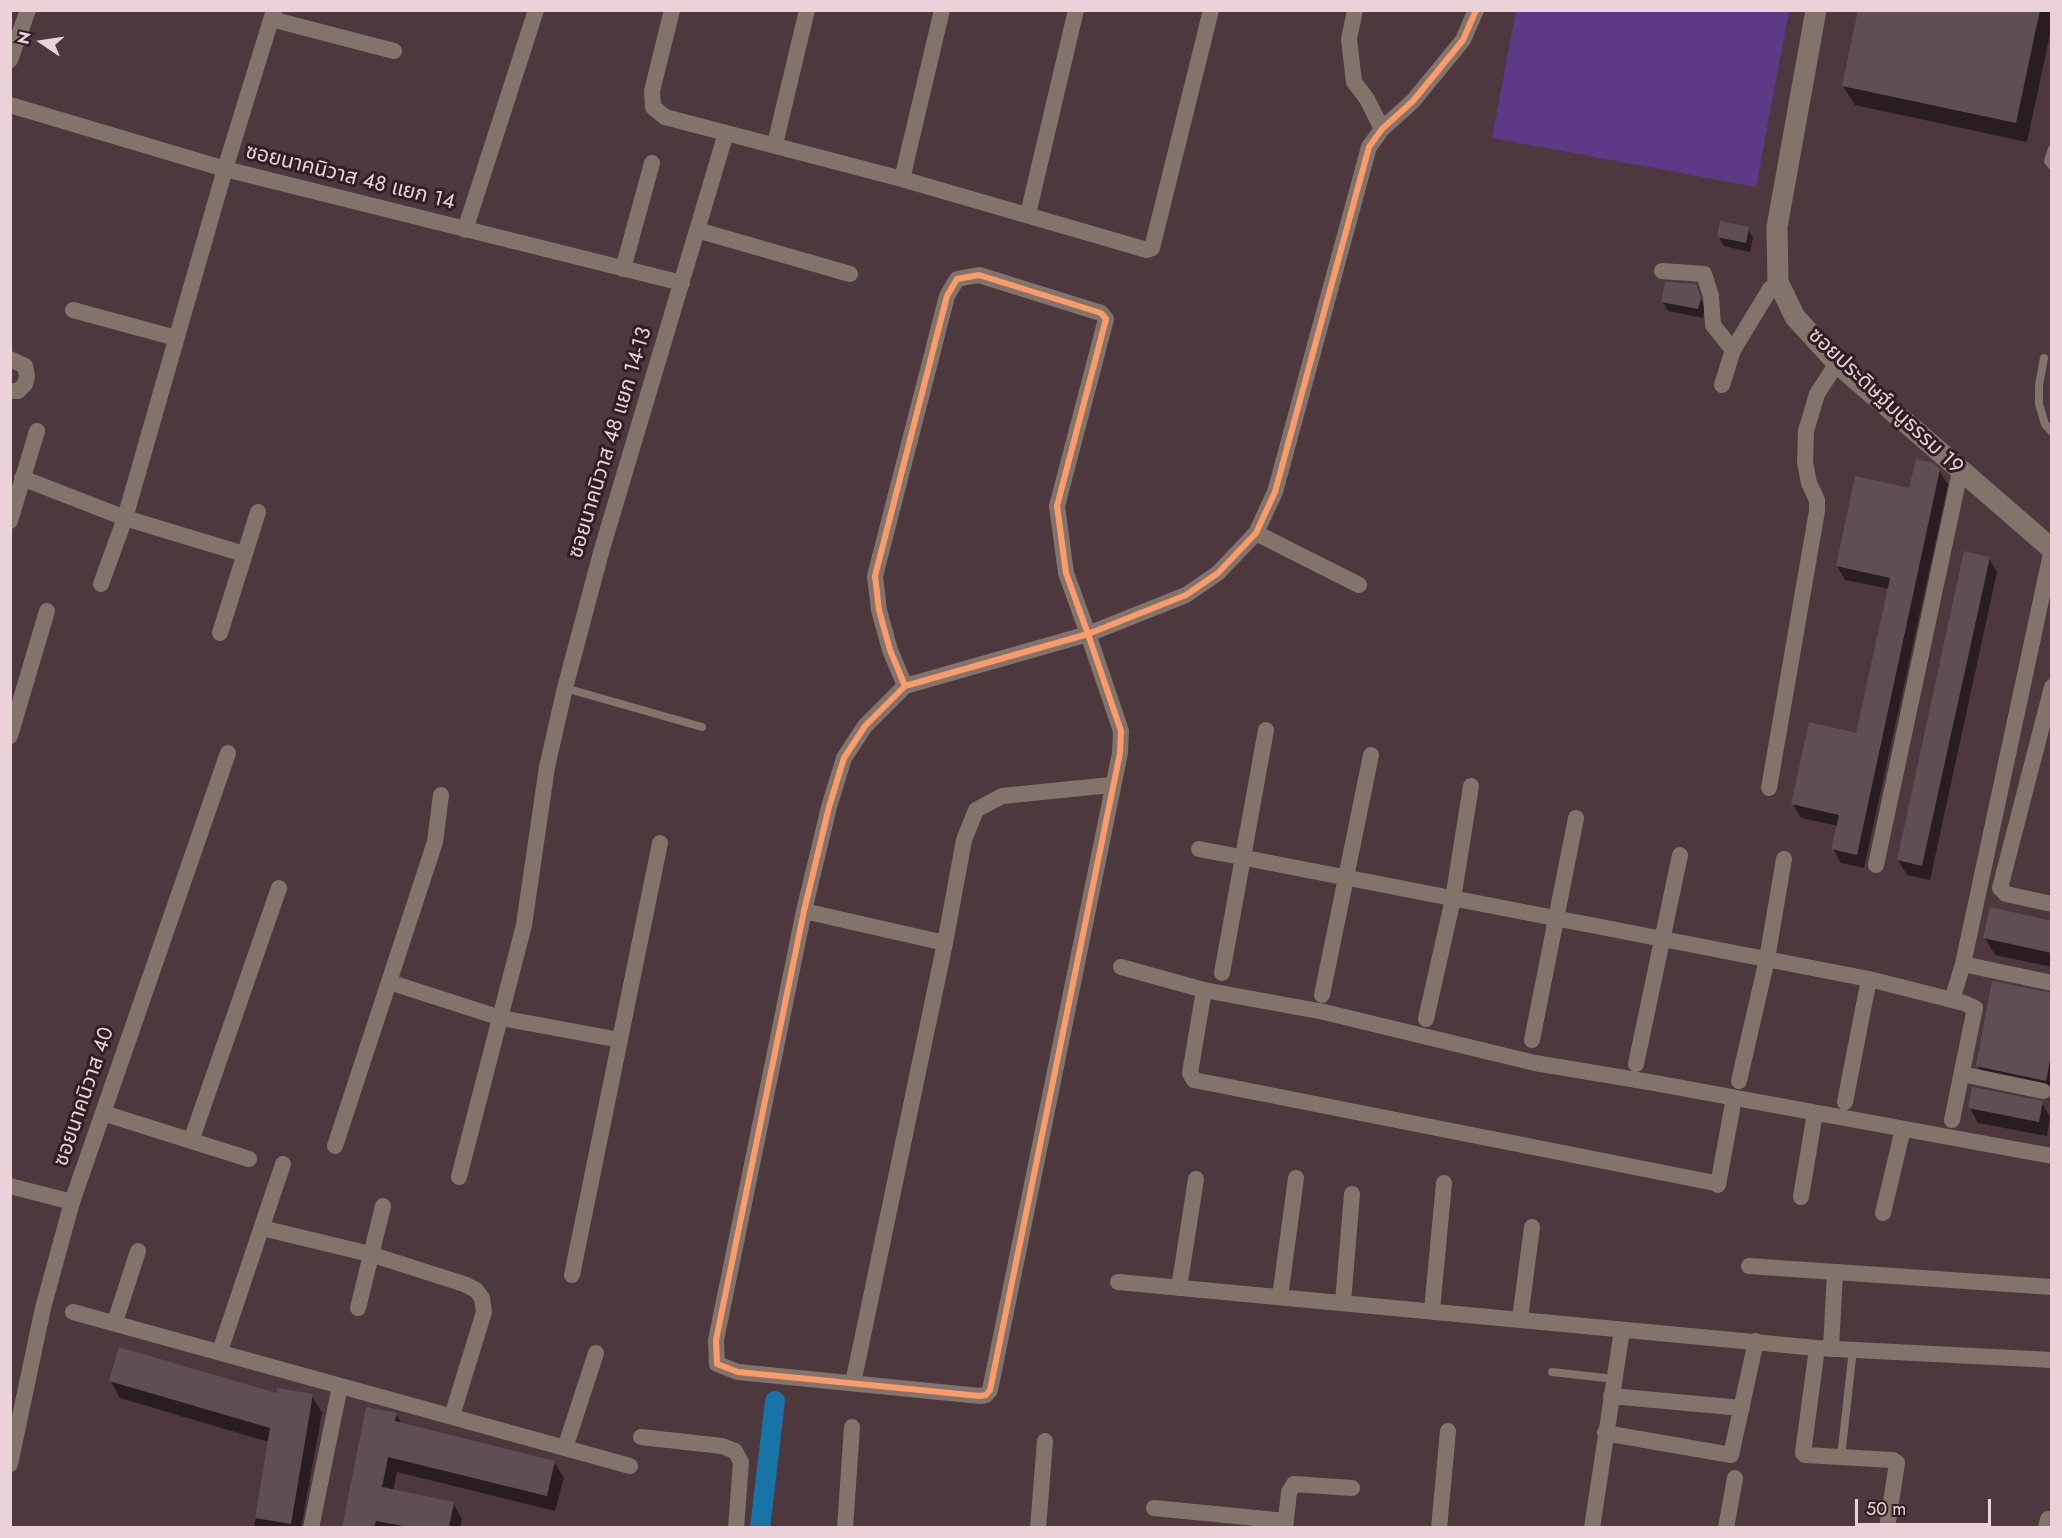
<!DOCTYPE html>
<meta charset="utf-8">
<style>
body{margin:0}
#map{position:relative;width:2062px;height:1538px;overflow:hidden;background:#4d383e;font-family:Jost,sans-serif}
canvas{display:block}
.frame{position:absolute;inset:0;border:12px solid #ebd2d8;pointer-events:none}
.north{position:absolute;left:12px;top:12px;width:60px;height:60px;-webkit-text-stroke:4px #301e23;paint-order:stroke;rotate:283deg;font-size:16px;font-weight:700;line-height:24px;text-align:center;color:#ebd2d8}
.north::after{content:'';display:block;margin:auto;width:21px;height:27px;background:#ebd2d8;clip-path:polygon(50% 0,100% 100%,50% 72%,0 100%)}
.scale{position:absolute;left:1855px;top:1499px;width:136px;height:27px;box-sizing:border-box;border:3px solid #ebd2d8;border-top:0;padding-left:8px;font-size:18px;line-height:21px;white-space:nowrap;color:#ebd2d8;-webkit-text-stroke:4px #301e23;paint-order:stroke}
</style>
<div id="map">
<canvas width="2062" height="1538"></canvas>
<div class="frame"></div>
<div class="north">N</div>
<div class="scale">50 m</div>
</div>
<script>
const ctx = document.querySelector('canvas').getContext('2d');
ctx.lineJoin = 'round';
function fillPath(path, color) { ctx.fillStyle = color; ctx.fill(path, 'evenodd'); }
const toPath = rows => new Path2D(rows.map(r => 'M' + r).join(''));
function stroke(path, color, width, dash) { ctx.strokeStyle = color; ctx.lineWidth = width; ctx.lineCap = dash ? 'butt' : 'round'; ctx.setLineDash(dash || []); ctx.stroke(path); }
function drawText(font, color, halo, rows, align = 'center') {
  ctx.font = font + ' Jost,"Noto Sans Thai",sans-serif'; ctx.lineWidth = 6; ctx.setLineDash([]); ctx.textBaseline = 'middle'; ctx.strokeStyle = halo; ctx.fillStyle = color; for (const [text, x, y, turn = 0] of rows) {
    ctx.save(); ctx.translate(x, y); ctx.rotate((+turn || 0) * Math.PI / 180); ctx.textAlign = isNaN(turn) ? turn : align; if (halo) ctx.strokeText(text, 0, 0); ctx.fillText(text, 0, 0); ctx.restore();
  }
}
const green = toPath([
 [1516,11,1789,11,1756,187,1492,138]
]);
const shadow = toPath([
 [1859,10,2052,10,2052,25,2027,142,1855,105,1843,86],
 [1748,229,1753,238,1750,252,1724,246,1719,237],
 [1695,285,1705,308,1703,318,1668,311,1663,302],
 [1939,470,1948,485,1864,868,1841,863,1833,849,1838,826,1801,818,1793,804,1857,735,1889,589,1845,580,1837,566,1910,490],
 [1989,558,1997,572,1930,880,1907,875,1898,860],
 [2052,922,2052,967,1995,955,1985,938],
 [2052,993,2052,1095,1986,1080,1978,1066],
 [2042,1103,2050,1117,2047,1136,1978,1123,1970,1108],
 [110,1380,312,1396,322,1413,301,1528,254,1528,269,1442,120,1398],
 [367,1408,396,1414,402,1424,554,1462,564,1478,555,1511,397,1472,393,1491,453,1503,462,1519,460,1528,345,1528]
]);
const canal = toPath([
 [760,1528,775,1401]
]);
const building = toPath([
 [1858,10,2040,10,2016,123,1842,86],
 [1720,221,1749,227,1746,243,1717,237],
 [1665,282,1696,284,1701,298,1698,309,1661,302],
 [1916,459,1933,463,1940,469,1857,855,1831,849,1839,815,1791,804,1809,722,1856,733,1890,578,1836,566,1855,476,1909,488],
 [1964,551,1990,557,1922,866,1897,860],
 [1990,907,2052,921,2052,953,1983,938],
 [1992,981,2052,993,2052,1050,2046,1081,1976,1066],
 [1972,1087,2043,1101,2039,1122,1968,1108],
 [119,1347,276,1393,277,1388,313,1394,291,1524,255,1518,270,1428,109,1381],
 [366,1407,397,1413,395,1421,555,1461,547,1496,388,1457,382,1487,454,1502,449,1527,409,1527,376,1521,374,1527,342,1527]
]);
const service = toPath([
 [2052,149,2048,161,2052,166],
 [2044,358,2039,385,2039,404,2045,424,2052,432],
 [565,688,702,727],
 [1552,1372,1614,1379],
 [1841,1457,1853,1349]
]);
const minor = toPath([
 [672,10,652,91,653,107,665,117,902,179,1147,250,1152,248,1211,10],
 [1355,10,1349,39,1354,82,1367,99,1382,129],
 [271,19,394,51],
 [10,60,28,10],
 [10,105,225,169,682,283],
 [775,144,807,10],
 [902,179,942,10],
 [1028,214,1076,10],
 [465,230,536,10],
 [697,230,850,274],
 [623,269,652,163],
 [1662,271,1704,274,1711,296,1713,325,1733,350],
 [73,310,176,338],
 [10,359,25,366,27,376,25,384,18,391,10,391],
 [1722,385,1733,350,1770,289,1778,282],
 [22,478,125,518,244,554],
 [10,521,37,431],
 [1256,533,1359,585],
 [101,584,125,518,225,169,274,10],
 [220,633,258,512],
 [905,686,890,650,879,610,875,576,947,296,957,279,979,275,1101,313,1106,319,1057,506,1066,573,1088,634,1121,731,1120,753,990,1390,986,1395,980,1396,738,1372,717,1364,716,1340,804,911,829,807,844,758,865,726,905,686,1088,634,1186,595,1218,573,1256,533,1275,492,1369,147,1382,129,1413,101,1463,40,1476,10],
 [2052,687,2000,888,2006,894,2052,904],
 [10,736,47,611],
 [1769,788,1817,511,1817,500,1809,483,1805,462,1806,431,1817,394,1837,363],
 [1199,849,1869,979,1964,1003,1975,1008,1952,1120],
 [1876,865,1960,472],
 [804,911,945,943],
 [1963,964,2052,983],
 [1121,967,1204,990],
 [1222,973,1266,730],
 [389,982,501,1018,620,1040],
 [1322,995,1371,755],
 [1952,1000,1963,964,2052,549],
 [1426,1019,1453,899,1471,786],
 [1532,1040,1576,818],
 [1636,1064,1680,855],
 [1962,1074,2043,1091],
 [1739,1081,1767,959,1784,859],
 [1734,1098,1718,1185,1715,1183,1194,1080,1190,1073,1204,990,1324,1012,1535,1063,1649,1082,2052,1156],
 [1845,1102,1869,979],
 [103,1113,249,1159],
 [191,1141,279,888],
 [335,1146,435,842,441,795],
 [459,1177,524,925,547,767,565,688,602,549,726,133],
 [10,1186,72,1202],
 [1801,1197,1815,1113],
 [1883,1213,1903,1129],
 [262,1228,370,1254,464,1284,476,1290,482,1298,484,1312,452,1416],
 [1749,1266,2052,1287],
 [572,1275,660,843],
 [1118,1282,1817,1348,2052,1360],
 [1179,1288,1196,1179],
 [1280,1297,1296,1178],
 [1343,1302,1352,1194],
 [358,1308,383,1206],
 [1432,1310,1444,1183],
 [73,1312,630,1466],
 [1520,1319,1532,1227],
 [115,1322,138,1251],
 [1817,1348,1803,1453,1805,1455,1893,1460,1897,1463,1887,1528],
 [1831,1349,1835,1272],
 [220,1351,283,1164],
 [853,1383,945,943,964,840,976,810,1002,796,1111,785],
 [1611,1396,1742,1408],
 [1605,1433,1731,1455,1756,1341],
 [641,1437,722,1446,735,1451,741,1462,736,1528],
 [565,1448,596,1353],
 [10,1464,43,1308,72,1202,228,753],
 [1154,1508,1286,1521],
 [311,1528,340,1386],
 [845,1528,852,1427],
 [1038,1528,1045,1441],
 [1285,1528,1289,1492,1294,1484,1352,1488],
 [1439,1528,1448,1431],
 [1592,1528,1622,1330],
 [1726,1528,1735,1478],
 [2046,1528,2048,1519]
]);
const tertiary = toPath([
 [1816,10,1777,227,1778,282,1795,317,1837,363,2052,549]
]);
const cycleway = toPath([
 [905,686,890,650,879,610,875,576,947,296,957,279,979,275,1101,313,1106,319,1057,506,1066,573,1088,634,1121,731,1120,753,990,1390,986,1395,980,1396,738,1372,717,1364,716,1340,804,911,829,807,844,758,865,726,905,686,1088,634,1186,595,1218,573,1256,533,1275,492,1369,147,1382,129,1413,101,1463,40,1476,10]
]);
const streetNames = [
 ["ซอยนาคนิวาส 48 แยก 14",350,178,14],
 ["ซอยประดิษฐ์มนูธรรม 19",1885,402,43],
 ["ซอยนาคนิวาส 48 แยก 14-13",611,443,-73],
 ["ซอยนาคนิวาส 40",85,1097,-71]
];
fillPath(green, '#5d3986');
fillPath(shadow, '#0007');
stroke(canal, '#1873a7', 20);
fillPath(building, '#5f4e55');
stroke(service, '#83746b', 8);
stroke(minor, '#83746b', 16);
stroke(tertiary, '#83746b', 21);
stroke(cycleway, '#fa9b69', 6);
drawText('21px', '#ebd2d8', '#301e23', streetNames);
</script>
